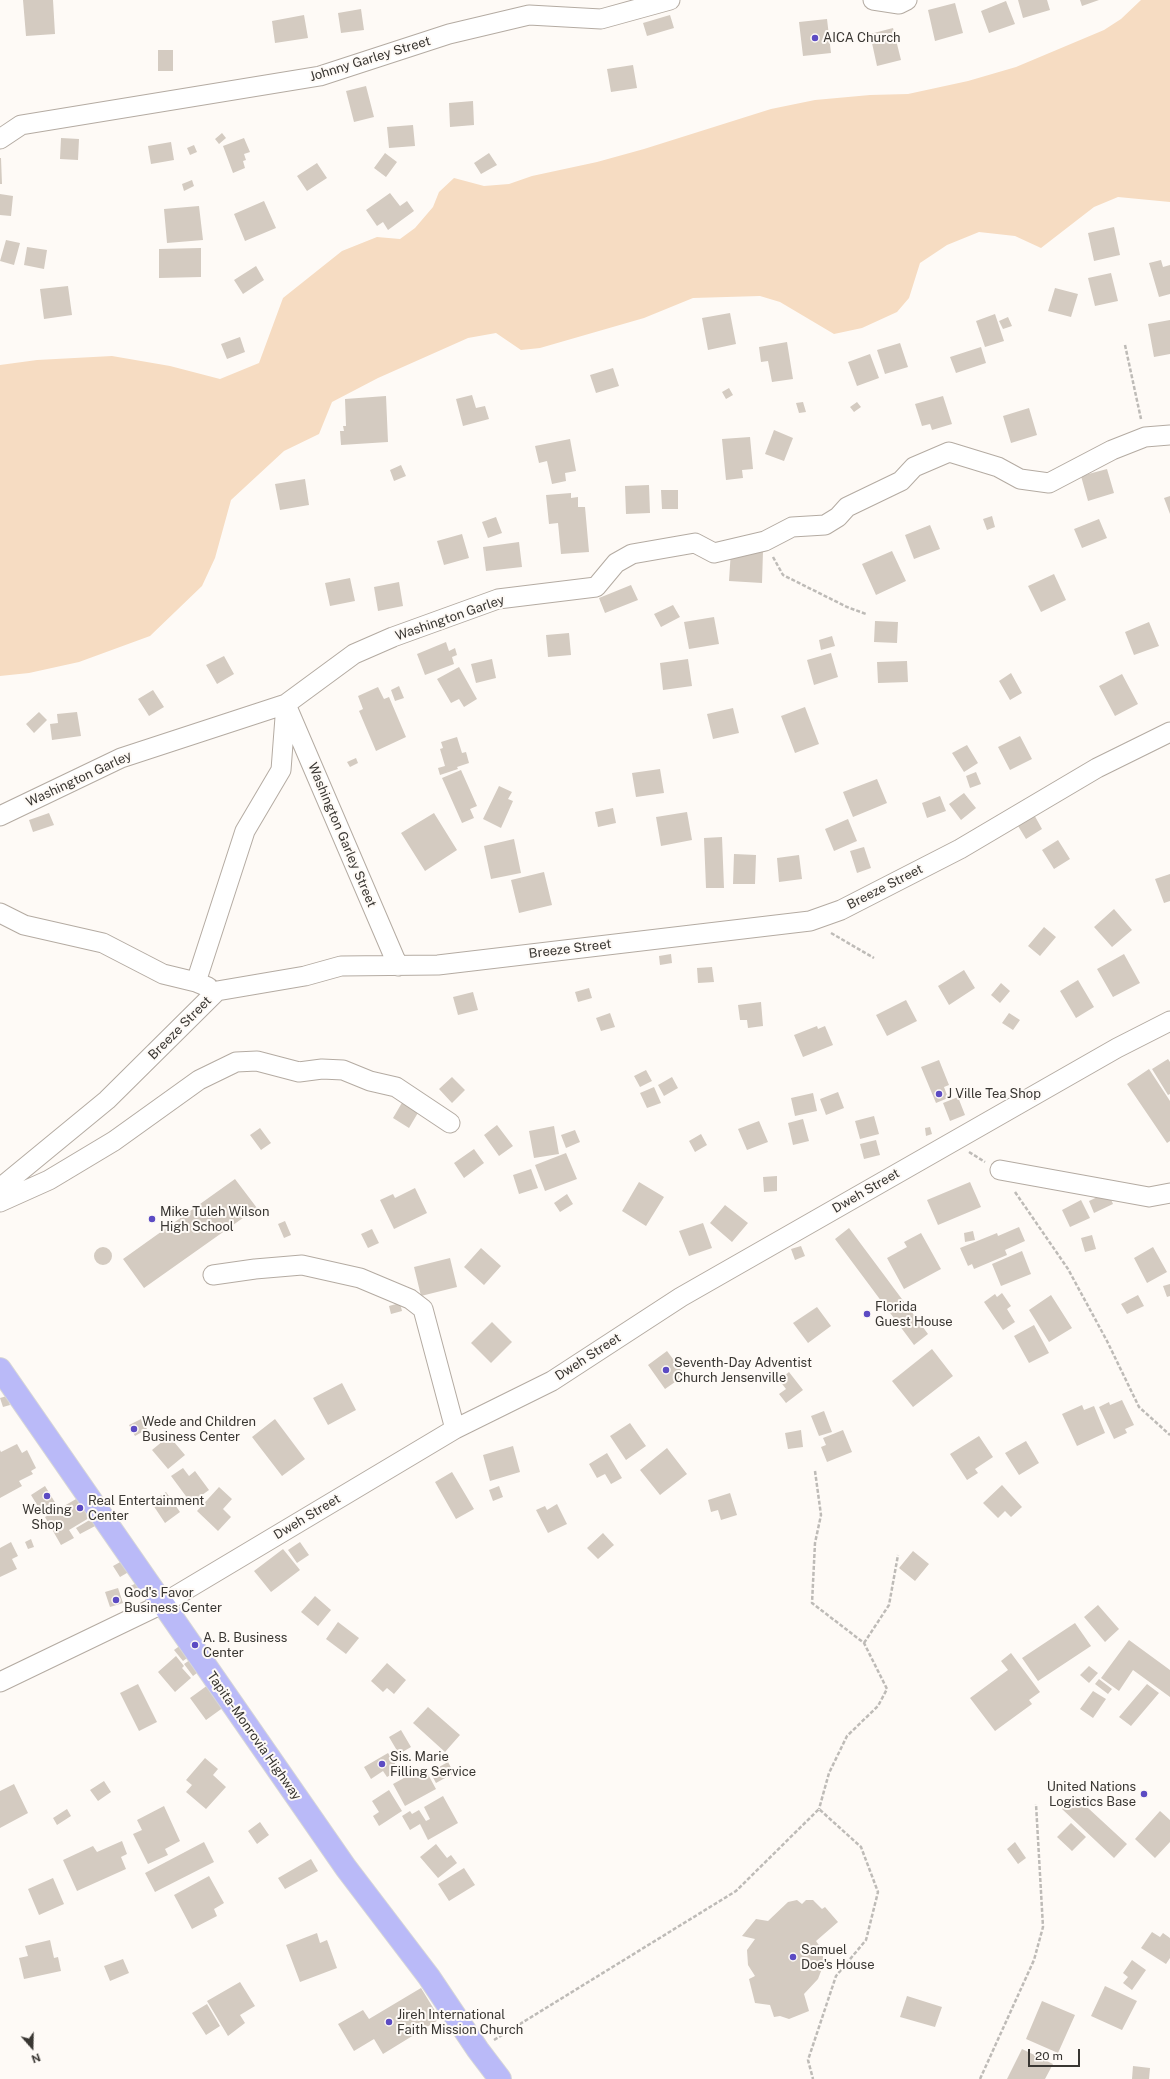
<!DOCTYPE html>
<style>
body{margin:0}
#map{position:relative;width:1170px;height:2079px;overflow:hidden;background:#fefaf6;font-family:"Public Sans",sans-serif}
canvas{display:block}
.north{position:absolute;left:12px;top:2027px;width:40px;height:40px;-webkit-text-stroke:3px #fefaf6;paint-order:stroke;rotate:160deg;font-size:11px;font-weight:700;line-height:16px;text-align:center;color:#393632}
.north::after{content:'';display:block;margin:auto;width:14px;height:18px;background:#393632;clip-path:polygon(50% 0,100% 100%,50% 72%,0 100%)}
.scale{position:absolute;left:1028px;top:2049px;width:52px;height:18px;box-sizing:border-box;border:2px solid #393632;border-top:0;padding-left:5px;font-size:12px;line-height:14px;white-space:nowrap;color:#393632;-webkit-text-stroke:3px #fefaf6;paint-order:stroke}
</style>
<div id="map">
<canvas width="1170" height="2079"></canvas>
<div class="north">N</div>
<div class="scale">20 m</div>
</div>
<script>
const ctx = document.querySelector('canvas').getContext('2d');
ctx.lineJoin = 'round';
function fillPath(path, color) { ctx.fillStyle = color; ctx.fill(path, 'evenodd'); }
const toPath = rows => new Path2D(rows.map(r => 'M' + r).join(''));
function stroke(path, color, width, dash) { ctx.strokeStyle = color; ctx.lineWidth = width; ctx.lineCap = dash ? 'butt' : 'round'; ctx.setLineDash(dash || []); ctx.stroke(path); }
function drawText(font, color, halo, rows, align = 'center') {
  ctx.font = font + ' "Public Sans",sans-serif'; ctx.lineWidth = 4; ctx.setLineDash([]); ctx.textBaseline = 'middle'; ctx.strokeStyle = halo; ctx.fillStyle = color; for (const [text, x, y, turn = 0] of rows) {
    ctx.save(); ctx.translate(x, y); ctx.rotate((+turn || 0) * Math.PI / 180); ctx.textAlign = isNaN(turn) ? turn : align; if (halo) ctx.strokeText(text, 0, 0); ctx.fillText(text, 0, 0); ctx.restore();
  }
}
const green = toPath([
 [1141,0,1170,0,1170,202,1118,197,1094,207,1041,248,1015,236,979,232,947,245,920,263,909,298,897,312,862,328,834,334,780,302,760,296,693,298,644,318,540,348,521,350,496,333,468,338,378,378,332,402,319,434,284,451,231,500,215,558,202,586,150,636,79,662,29,673,0,676,0,365,37,360,112,356,170,366,220,379,259,363,283,298,342,251,377,237,400,239,415,228,433,207,439,192,454,178,484,186,509,184,532,176,597,162,644,149,771,109,815,100,870,95,908,94,968,81,1016,67,1104,30,1121,19]
]);
const building = toPath([
 [23,0,53,0,55,34,26,36],
 [1018,0,1047,0,1050,10,1023,18],
 [1080,0,1099,0,1082,6],
 [1006,1,1015,24,989,33,981,11],
 [955,3,963,33,935,41,928,10],
 [361,9,364,30,341,33,338,13],
 [304,15,308,38,275,43,272,21],
 [670,15,674,28,647,36,643,23],
 [827,19,831,53,803,56,799,22],
 [893,28,901,60,877,66,870,34],
 [158,50,173,50,173,71,158,71],
 [633,65,637,88,611,92,607,69],
 [366,86,374,117,354,122,346,91],
 [473,101,474,125,450,127,449,103],
 [413,125,415,146,389,148,387,127],
 [222,133,226,138,219,144,215,139],
 [61,138,79,139,78,160,60,159],
 [244,138,250,152,244,154,246,160,243,161,245,168,233,173,223,146],
 [171,142,174,160,151,164,148,146],
 [194,145,197,152,190,155,187,148],
 [385,153,397,162,386,177,374,168],
 [489,153,497,165,481,174,474,163],
 [0,158,1,158,2,184,0,184],
 [317,163,327,178,307,191,297,176],
 [192,180,194,186,184,191,182,184],
 [390,193,400,206,407,201,414,211,388,230,383,222,377,226,366,210],
 [0,194,13,196,11,216,0,215],
 [264,201,276,228,245,241,234,214],
 [199,206,203,240,167,243,164,209],
 [1114,227,1120,255,1094,261,1088,233],
 [6,240,20,243,14,265,0,261],
 [27,247,47,250,44,269,24,265],
 [201,248,201,277,159,278,159,249],
 [1161,260,1163,267,1170,265,1170,294,1159,297,1149,263],
 [256,266,264,280,243,294,234,280],
 [1111,273,1118,301,1095,306,1088,278],
 [68,286,72,315,44,319,40,289],
 [1055,288,1078,294,1071,317,1048,311],
 [730,313,736,344,708,350,702,318],
 [995,314,1004,341,985,347,976,321],
 [1008,317,1012,326,1003,329,999,321],
 [1170,320,1170,354,1154,357,1148,324],
 [240,337,245,352,227,359,221,344],
 [787,342,793,379,772,382,768,361,761,362,759,347],
 [900,343,908,367,885,374,877,350],
 [981,347,986,363,956,373,950,357],
 [870,354,879,378,857,386,848,362],
 [613,368,619,386,596,393,590,375],
 [729,388,733,395,726,399,722,392],
 [472,395,476,408,485,406,489,419,463,426,456,399],
 [386,396,388,442,341,445,340,431,344,431,343,426,346,426,345,399],
 [943,396,952,424,932,430,930,424,922,426,915,404],
 [803,402,806,412,799,413,796,403],
 [857,402,861,407,854,412,850,407],
 [1029,408,1037,435,1011,443,1003,416],
 [774,430,793,438,784,461,765,454],
 [750,437,753,469,742,470,743,478,726,480,722,439],
 [570,439,576,471,565,473,566,481,552,484,547,461,539,463,535,446],
 [401,465,406,476,394,481,390,470],
 [1107,469,1114,493,1088,501,1081,476],
 [305,479,309,505,280,510,275,484],
 [649,485,650,513,626,514,625,486],
 [661,490,678,490,678,509,662,509],
 [571,493,571,498,578,497,578,507,585,507,589,552,561,554,558,523,549,524,546,495],
 [1170,496,1170,514,1164,498],
 [992,516,995,527,987,530,983,519],
 [496,517,502,533,488,538,482,522],
 [1099,519,1107,538,1082,548,1074,529],
 [930,525,940,549,914,559,905,535],
 [462,534,469,558,444,565,437,541],
 [519,542,522,567,486,571,483,547],
 [731,550,763,551,762,583,729,581],
 [892,551,906,581,876,595,862,564],
 [1054,574,1066,600,1041,612,1028,586],
 [350,578,355,601,330,606,325,583],
 [399,582,403,606,378,611,374,587],
 [631,585,638,600,605,613,599,598],
 [673,605,680,617,661,627,654,614],
 [714,617,719,644,689,649,684,622],
 [875,621,898,622,897,643,874,642],
 [1149,622,1159,646,1134,655,1125,632],
 [569,633,571,655,548,657,546,635],
 [832,636,835,646,821,650,819,640],
 [446,642,449,651,455,648,457,655,452,657,454,664,425,675,417,654],
 [831,653,838,677,814,685,807,660],
 [224,656,234,674,217,684,206,665],
 [492,659,496,678,476,683,471,664],
 [688,659,692,686,663,690,660,663],
 [907,661,908,682,878,683,877,662],
 [459,667,477,699,464,707,459,699,451,703,437,679],
 [1011,673,1022,693,1010,700,999,681],
 [1122,674,1138,704,1115,716,1099,686],
 [399,686,404,698,395,701,391,690],
 [378,687,384,699,389,697,406,737,376,751,359,711,363,709,358,696],
 [153,690,164,707,149,716,138,699],
 [805,707,819,744,795,753,781,716],
 [733,708,739,733,713,739,707,714],
 [39,712,47,720,34,733,26,724],
 [77,712,81,736,52,740,50,724,58,723,57,714],
 [1020,736,1032,759,1010,770,998,747],
 [457,737,462,753,466,752,469,763,457,767,458,769,440,775,438,768,445,766,440,749,443,748,441,742],
 [967,745,978,763,964,772,952,753],
 [356,758,358,763,350,767,347,762],
 [660,769,664,793,636,797,632,773],
 [461,770,477,806,470,809,474,818,462,823,442,778],
 [976,772,981,784,970,788,966,776],
 [877,779,887,803,853,817,843,792],
 [499,786,512,792,508,799,513,801,501,828,483,819],
 [964,793,976,808,961,820,949,804],
 [940,796,946,811,927,818,922,803],
 [613,808,616,823,598,827,595,812],
 [1032,811,1042,829,1026,839,1015,821],
 [687,812,692,840,661,846,656,817],
 [49,813,54,825,33,832,29,820],
 [434,813,457,850,425,871,401,833],
 [848,819,857,841,834,851,825,829],
 [722,837,724,888,706,888,704,838],
 [514,839,521,873,491,879,484,846],
 [1058,840,1070,859,1054,869,1042,850],
 [864,847,871,868,857,873,850,851],
 [734,854,756,855,755,884,733,884],
 [799,855,802,879,779,882,777,858],
 [544,872,552,905,519,913,511,880],
 [1170,874,1170,901,1164,903,1155,879],
 [1114,909,1132,930,1112,947,1094,927],
 [1044,927,1056,937,1040,956,1028,946],
 [671,954,672,963,660,965,659,956],
 [1124,954,1140,983,1113,997,1097,969],
 [712,967,714,982,698,983,697,968],
 [964,970,975,988,949,1005,938,986],
 [1078,980,1094,1007,1076,1018,1060,991],
 [1001,983,1010,991,1000,1003,991,995],
 [589,988,592,998,578,1002,575,992],
 [473,992,478,1010,458,1015,453,997],
 [906,1000,917,1021,887,1036,876,1015],
 [761,1002,763,1026,748,1028,747,1020,740,1020,738,1005],
 [610,1013,615,1027,601,1031,596,1018],
 [1009,1013,1020,1020,1013,1030,1002,1023],
 [817,1026,818,1029,825,1026,833,1045,803,1057,794,1035],
 [1168,1059,1170,1062,1170,1094,1168,1095,1152,1069],
 [939,1060,949,1085,944,1087,948,1098,936,1103,921,1067],
 [1149,1069,1170,1101,1170,1141,1167,1143,1127,1084],
 [646,1070,652,1081,640,1087,634,1076],
 [452,1077,465,1090,452,1103,439,1089],
 [672,1077,678,1088,664,1096,658,1085],
 [654,1087,661,1103,647,1108,640,1093],
 [964,1088,969,1090,964,1099,959,1096],
 [838,1092,844,1108,826,1115,820,1099],
 [813,1093,817,1111,795,1116,791,1098],
 [958,1097,965,1115,950,1121,943,1103],
 [403,1101,419,1111,409,1128,393,1118],
 [874,1116,879,1134,860,1139,855,1121],
 [803,1119,809,1141,793,1145,788,1123],
 [759,1121,768,1142,747,1150,738,1129],
 [497,1125,513,1146,499,1156,484,1135],
 [554,1126,559,1154,534,1158,529,1131],
 [930,1127,932,1134,926,1136,925,1128],
 [260,1128,271,1143,261,1150,250,1135],
 [575,1130,580,1142,566,1148,561,1135],
 [701,1134,707,1145,695,1152,689,1141],
 [876,1140,880,1155,864,1159,860,1144],
 [474,1149,484,1163,464,1178,454,1163],
 [566,1153,577,1179,545,1191,535,1165],
 [531,1169,538,1188,519,1194,513,1175],
 [777,1176,777,1191,764,1192,763,1177],
 [235,1179,257,1208,144,1288,123,1259],
 [639,1182,664,1197,646,1226,622,1211],
 [970,1182,981,1207,938,1225,927,1200],
 [415,1188,427,1213,394,1229,380,1200,393,1194,395,1198],
 [1108,1192,1113,1204,1094,1213,1089,1201],
 [567,1194,573,1204,560,1212,554,1203],
 [1081,1200,1090,1218,1070,1227,1062,1210],
 [725,1205,748,1223,732,1242,710,1223],
 [285,1221,291,1235,284,1238,278,1224],
 [703,1223,712,1248,689,1256,679,1231],
 [1019,1227,1025,1241,1005,1250,1007,1255,974,1269,972,1264,968,1266,960,1248,997,1233,998,1236],
 [849,1228,928,1334,914,1345,835,1239],
 [372,1229,379,1243,368,1248,361,1234],
 [973,1231,975,1240,965,1242,964,1233],
 [921,1233,941,1269,904,1289,887,1258,907,1247,904,1242],
 [1092,1235,1096,1249,1085,1252,1081,1238],
 [801,1246,805,1256,795,1260,791,1249],
 '94 1256a9 9 0 1 1 18 0a9 9 0 1 1-18 0Z',
 [1153,1247,1167,1272,1147,1283,1134,1258],
 [481,1248,501,1266,484,1285,464,1267],
 [1022,1251,1031,1274,1001,1286,992,1264],
 [450,1258,457,1287,421,1296,414,1267],
 [1170,1284,1170,1296,1167,1297,1163,1286],
 [1002,1293,1011,1306,1007,1309,1015,1322,1003,1330,984,1302,995,1294,997,1297],
 [1051,1295,1072,1328,1049,1342,1029,1310],
 [1138,1295,1144,1306,1127,1314,1121,1304],
 [400,1303,402,1311,391,1314,389,1306],
 [817,1307,831,1326,808,1343,793,1323],
 [492,1322,512,1342,491,1363,471,1343],
 [1034,1325,1049,1353,1029,1363,1014,1336],
 [932,1349,953,1376,913,1407,892,1381],
 [667,1351,685,1375,665,1389,648,1365],
 [789,1372,803,1390,786,1403,779,1394,786,1389,779,1380],
 [342,1383,356,1410,328,1425,313,1398],
 [7,1396,10,1405,3,1407,0,1398],
 [1122,1400,1134,1425,1125,1429,1127,1433,1114,1439,1099,1407,1109,1402,1110,1405],
 [1082,1405,1084,1410,1094,1406,1105,1433,1077,1446,1062,1414],
 [824,1411,832,1432,819,1436,811,1416],
 [141,1419,147,1429,135,1436,129,1425],
 [275,1419,305,1459,282,1476,252,1437],
 [630,1423,646,1446,626,1460,610,1436],
 [801,1430,803,1447,788,1449,785,1433],
 [843,1430,852,1452,827,1462,821,1447,826,1445,823,1438],
 [169,1436,185,1455,168,1469,152,1450],
 [979,1436,993,1457,975,1469,978,1473,967,1480,950,1454],
 [1026,1441,1039,1463,1019,1475,1005,1453],
 [17,1444,22,1453,27,1450,36,1468,31,1471,33,1474,19,1481,22,1486,0,1498,0,1450,1,1452],
 [513,1446,520,1472,490,1481,483,1455],
 [667,1448,687,1474,660,1495,640,1470],
 [607,1453,622,1478,611,1484,605,1474,597,1478,589,1464],
 [183,1468,189,1476,195,1471,209,1490,191,1503,171,1476],
 [452,1472,474,1509,456,1519,435,1482],
 [1002,1485,1022,1507,1011,1517,1005,1511,998,1518,983,1503],
 [45,1486,56,1504,42,1513,31,1495],
 [499,1486,503,1497,493,1501,489,1490],
 [219,1487,232,1499,223,1509,231,1517,218,1531,197,1511],
 [166,1492,180,1512,165,1523,151,1502],
 [730,1493,737,1515,721,1520,718,1510,711,1512,708,1500],
 [83,1495,94,1515,69,1530,74,1538,61,1545,45,1517],
 [557,1504,567,1524,548,1533,536,1510,545,1506,547,1510],
 [93,1518,97,1525,80,1534,76,1528],
 [603,1533,614,1545,598,1559,587,1548],
 [31,1539,34,1547,28,1549,25,1542],
 [11,1542,18,1556,12,1559,17,1569,0,1577,0,1548],
 [300,1542,309,1555,297,1563,288,1550],
 [283,1549,300,1570,271,1592,254,1571],
 [913,1551,929,1564,915,1581,899,1568],
 [133,1555,139,1566,120,1577,113,1566],
 [147,1579,152,1590,134,1597,130,1586],
 [118,1588,123,1603,110,1607,105,1592],
 [315,1596,331,1610,318,1626,301,1612],
 [1098,1605,1119,1629,1105,1642,1084,1617],
 [338,1622,359,1638,346,1654,326,1639],
 [1075,1623,1091,1646,1038,1681,1022,1658],
 [196,1634,205,1645,183,1661,174,1650],
 [1129,1640,1170,1670,1170,1697,1133,1670,1119,1691,1101,1678],
 [206,1649,205,1667,193,1676,184,1664],
 [1011,1653,1040,1692,1029,1700,1032,1704,995,1731,970,1698,1008,1670,1001,1661],
 [176,1656,184,1666,182,1668,191,1678,175,1692,158,1672],
 [387,1663,406,1680,394,1694,387,1688,383,1692,371,1681],
 [1089,1666,1098,1673,1089,1683,1080,1675],
 [1099,1679,1112,1689,1108,1694,1095,1684],
 [138,1684,157,1722,139,1731,120,1693],
 [1147,1684,1159,1693,1131,1726,1119,1717],
 [208,1685,224,1707,206,1720,190,1698],
 [1093,1691,1106,1699,1093,1718,1080,1709],
 [428,1707,460,1735,445,1752,413,1723],
 [401,1730,411,1747,399,1754,389,1737],
 [388,1753,399,1770,387,1777,383,1771,371,1779,364,1767],
 [205,1758,218,1769,213,1775,226,1787,206,1809,186,1792,192,1785,186,1780],
 [448,1762,454,1773,436,1783,430,1772],
 [424,1767,436,1789,405,1806,393,1784],
 [104,1781,111,1792,98,1801,90,1790],
 [14,1784,28,1813,0,1828,0,1791],
 [389,1790,402,1811,379,1826,373,1816,379,1812,372,1801],
 [443,1796,458,1823,428,1840,420,1824,410,1830,402,1816,410,1811,412,1814,419,1810,426,1821,430,1819,424,1807],
 [1075,1796,1127,1844,1114,1858,1062,1809],
 [164,1806,180,1841,165,1849,168,1855,148,1864,133,1834,142,1830,137,1820],
 [67,1809,71,1816,57,1825,53,1818],
 [1160,1811,1170,1820,1170,1842,1155,1858,1135,1839],
 [260,1822,269,1835,257,1844,248,1831],
 [1071,1823,1086,1837,1072,1851,1057,1837],
 [122,1841,127,1854,121,1857,126,1869,77,1891,63,1860,93,1846,97,1852],
 [204,1842,214,1862,155,1892,145,1873],
 [1015,1842,1026,1858,1018,1864,1007,1849],
 [436,1844,447,1858,451,1855,457,1863,438,1878,420,1857],
 [311,1859,318,1871,285,1889,278,1878],
 [464,1868,475,1885,449,1901,438,1884],
 [209,1876,224,1903,214,1909,217,1916,192,1929,174,1895],
 [53,1878,64,1904,39,1915,28,1889],
 [797,1900,802,1904,806,1900,813,1900,822,1909,825,1907,838,1922,816,1941,823,1951,823,1966,818,1979,804,1994,809,2011,789,2019,780,2016,774,2017,770,2005,755,2003,749,1979,755,1976,748,1965,747,1950,755,1939,742,1936,756,1919,768,1921,788,1902],
 [1152,1932,1160,1937,1163,1933,1170,1938,1170,1958,1166,1964,1141,1948],
 [317,1933,320,1943,327,1940,337,1968,300,1982,286,1945],
 [50,1940,54,1958,58,1957,61,1971,24,1979,19,1958,28,1956,25,1946],
 [123,1959,129,1973,110,1981,104,1966],
 [1132,1960,1146,1970,1132,1990,1123,1983,1128,1977,1123,1973],
 [240,1982,255,2006,240,2015,245,2023,228,2036,207,2001],
 [1105,1986,1137,2001,1122,2030,1091,2016],
 [421,1988,440,2019,383,2054,374,2039,354,2051,338,2024,363,2010,369,2019],
 [907,1996,942,2007,935,2027,900,2017],
 [1042,2001,1075,2015,1058,2053,1026,2039],
 [207,2004,220,2026,206,2035,192,2013],
 [1022,2049,1053,2064,1045,2079,1007,2079],
 [1133,2066,1150,2068,1149,2079,1132,2079]
]);
const path = toPath([
 [1125,345,1141,419],
 [773,557,783,575,847,607,866,614],
 [831,933,874,958],
 [969,1152,985,1162],
 [1015,1192,1068,1269,1107,1341,1139,1407,1170,1435],
 [815,1471,821,1515,815,1543,812,1603,864,1643,887,1689,878,1706,847,1736,829,1773,819,1809],
 [864,1643,889,1605,898,1555],
 [494,2040,736,1891,819,1809,861,1847,878,1892,866,1940,836,1976,808,2060,813,2079],
 [980,2079,1034,1960,1043,1927,1036,1804]
]);
const street = toPath([
 [873,0,899,4,907,0],
 [0,139,21,125,320,76,449,34,529,15,601,19,670,0],
 [287,707,398,966],
 [0,816,121,758,286,704,354,654,393,637,498,599,596,587,616,563,632,554,695,543,714,553,765,541,792,527,825,525,838,517,847,507,901,481,914,467,949,452,998,467,1020,479,1049,483,1112,450,1145,437,1170,435],
 [0,913,24,925,103,943,163,974,196,982,208,987],
 [196,982,245,831,281,770,286,704],
 [1000,1170,1149,1197,1170,1193],
 [0,1188,107,1100,217,991,305,976,341,966,438,965,810,921,841,910,960,849,1097,768,1170,732],
 [0,1202,49,1180,114,1141,199,1080,236,1062,257,1061,299,1072,322,1069,343,1070,370,1081,396,1087,450,1123],
 [213,1275,255,1269,302,1265,360,1278,410,1299,423,1309,455,1429],
 [0,1682,162,1604,455,1429,552,1381,681,1297,1117,1048,1170,1021]
]);
const highway = toPath([
 [0,1369,346,1868,429,1977,478,2050,500,2079]
]);
const markers = [
 [815,38,4,"#5c4bc3"],
 [939,1094,4,"#5c4bc3"],
 [152,1219,4,"#5c4bc3"],
 [867,1314,4,"#5c4bc3"],
 [666,1370,4,"#5c4bc3"],
 [134,1429,4,"#5c4bc3"],
 [47,1496,4,"#5c4bc3"],
 [80,1508,4,"#5c4bc3"],
 [116,1600,4,"#5c4bc3"],
 [195,1645,4,"#5c4bc3"],
 [382,1764,4,"#5c4bc3"],
 [1144,1794,4,"#5c4bc3"],
 [793,1957,4,"#5c4bc3"],
 [389,2022,4,"#5c4bc3"]
];
const poiNames = [
 ["AICA Church",823,38],
 ["J Ville Tea Shop",947,1094],
 ["Mike Tuleh Wilson",160,1212],
 ["High School",160,1227],
 ["Florida",875,1307],
 ["Guest House",875,1322],
 ["Seventh-Day Adventist",674,1363],
 ["Church Jensenville",674,1378],
 ["Wede and Children",142,1422],
 ["Business Center",142,1437],
 ["Real Entertainment",88,1501],
 ["Center",88,1516],
 ["Welding",47,1510,"center"],
 ["Shop",47,1525,"center"],
 ["God's Favor",124,1593],
 ["Business Center",124,1608],
 ["A. B. Business",203,1638],
 ["Center",203,1653],
 ["Sis. Marie",390,1757],
 ["Filling Service",390,1772],
 ["United Nations",1136,1787,"right"],
 ["Logistics Base",1136,1802,"right"],
 ["Samuel",801,1950],
 ["Doe's House",801,1965],
 ["Jireh International",397,2015],
 ["Faith Mission Church",397,2030]
];
const streetNames = [
 ["Johnny Garley Street",370,59,-17],
 ["Washington Garley",450,618,-19],
 ["Washington Garley",79,779,-25],
 ["Washington Garley Street",342,835,67],
 ["Breeze Street",885,887,-27],
 ["Breeze Street",570,949,-7],
 ["Breeze Street",180,1028,-45],
 ["Dweh Street",866,1191,-30],
 ["Dweh Street",588,1357,-33],
 ["Dweh Street",307,1517,-31],
 ["Tapita-Monrovia Highway",254,1736,55]
];
fillPath(green, '#f6dcc2');
fillPath(building, '#d4cbc1');
stroke(street, '#b4aba2', 21);
stroke(highway, '#d7d7d6', 24);
stroke(path, '#bebbb7', 2.5, [4, 2]);
stroke(street, '#fff', 19);
stroke(highway, '#babaf8', 22);
for (const [x, y, r, color] of markers) { const dot = new Path2D(); dot.arc(x, y, r, 0, 2 * Math.PI); ctx.fillStyle = color; ctx.fill(dot); stroke(dot, '#fefaf6', 1.5); }
drawText('13px', '#393632', '#fefaf6', poiNames, 'left');
drawText('13px', '#393632', '#fefaf6', streetNames);
</script>
